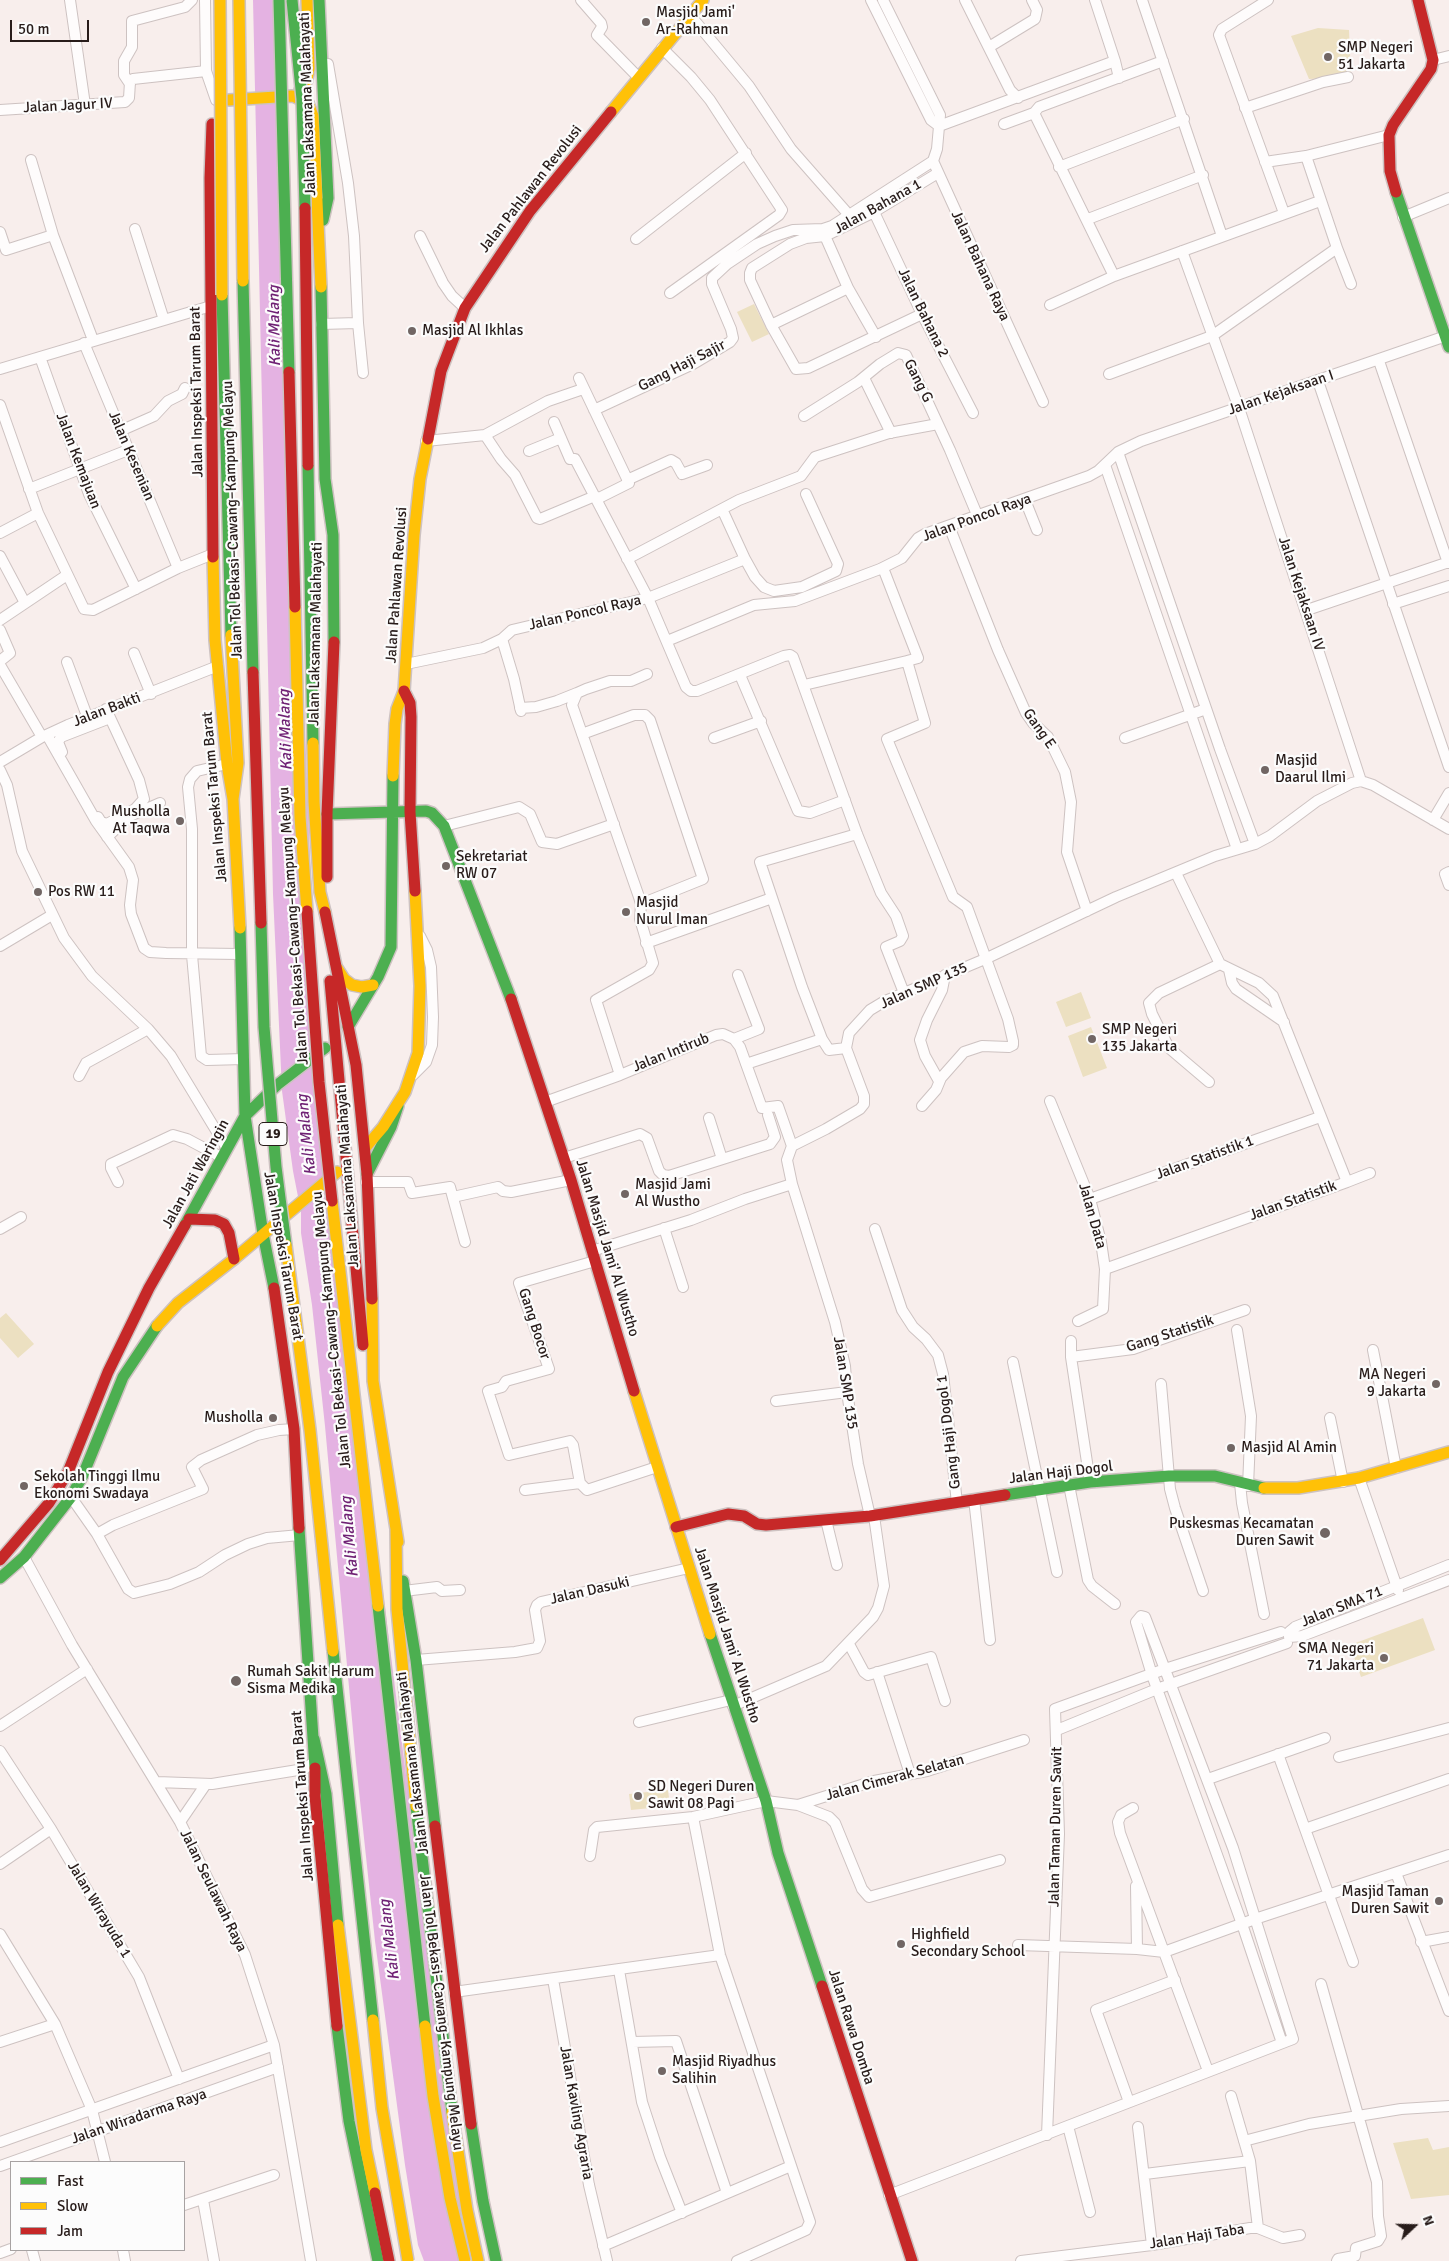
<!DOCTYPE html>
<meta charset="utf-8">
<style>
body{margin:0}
#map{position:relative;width:1449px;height:2261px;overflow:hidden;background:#f8eeec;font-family:Signika,sans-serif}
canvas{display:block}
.legend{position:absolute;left:10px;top:2161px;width:175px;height:90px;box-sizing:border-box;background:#fcfcfc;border:1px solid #a7a2a2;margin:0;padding:6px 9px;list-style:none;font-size:15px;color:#281c1a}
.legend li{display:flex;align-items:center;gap:10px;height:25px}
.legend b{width:25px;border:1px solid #a7a2a2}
.north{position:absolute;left:1389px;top:2201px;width:50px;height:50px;-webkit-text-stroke:4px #fcfcfc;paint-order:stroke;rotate:69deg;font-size:14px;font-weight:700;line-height:20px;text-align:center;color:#281c1a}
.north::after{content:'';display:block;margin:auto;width:18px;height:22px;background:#281c1a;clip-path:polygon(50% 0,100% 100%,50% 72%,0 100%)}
.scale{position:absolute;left:10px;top:20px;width:79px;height:22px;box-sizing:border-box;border:2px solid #281c1a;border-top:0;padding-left:6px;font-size:15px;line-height:18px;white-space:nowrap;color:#281c1a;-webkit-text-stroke:4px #fcfcfc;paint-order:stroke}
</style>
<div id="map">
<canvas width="1449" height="2261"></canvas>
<ul class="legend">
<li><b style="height:6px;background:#4caf50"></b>Fast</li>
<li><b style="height:6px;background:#ffc107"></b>Slow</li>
<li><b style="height:6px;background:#c62828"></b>Jam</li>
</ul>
<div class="north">N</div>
<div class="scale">50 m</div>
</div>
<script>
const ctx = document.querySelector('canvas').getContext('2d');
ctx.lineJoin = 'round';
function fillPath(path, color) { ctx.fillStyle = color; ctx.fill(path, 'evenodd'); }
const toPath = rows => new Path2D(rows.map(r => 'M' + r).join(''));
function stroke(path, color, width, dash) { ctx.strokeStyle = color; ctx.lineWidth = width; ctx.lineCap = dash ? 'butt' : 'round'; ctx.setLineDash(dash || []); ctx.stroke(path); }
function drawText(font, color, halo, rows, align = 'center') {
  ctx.font = font + ' Signika,sans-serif'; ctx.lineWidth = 4.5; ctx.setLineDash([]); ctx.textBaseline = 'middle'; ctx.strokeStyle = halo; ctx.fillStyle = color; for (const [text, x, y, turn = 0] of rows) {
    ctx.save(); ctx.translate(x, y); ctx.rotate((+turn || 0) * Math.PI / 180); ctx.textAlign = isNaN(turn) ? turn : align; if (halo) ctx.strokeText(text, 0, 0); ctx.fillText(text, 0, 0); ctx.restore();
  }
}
const green = toPath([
 [1318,28,1349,30,1351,77,1309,79,1291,36],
 [754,304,769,334,752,342,737,312],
 [1081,992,1091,1018,1066,1027,1056,1002],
 [1091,1027,1107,1068,1083,1077,1068,1036],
 [6,1313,34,1344,18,1358,0,1338,0,1318],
 [1423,1618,1435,1650,1361,1677,1350,1645],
 [668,1790,670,1806,631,1810,629,1794],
 [1428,2138,1433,2150,1449,2147,1449,2195,1411,2199,1393,2143]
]);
const water = toPath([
 [253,0,276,0,319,1082,467,2261,424,2261,418,2245,405,2165,375,1941,356,1763,325,1426,312,1305,301,1233,301,1212,293,1171,282,1091,273,894]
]);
const street = toPath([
 [70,0,85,105],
 [205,0,206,71,216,100],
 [581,0,601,23,602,27,597,35,638,77],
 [871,0,931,120,939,126],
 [883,0,940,115,937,149,933,161,1043,402],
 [965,0,1010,90,1018,98],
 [1095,0,1115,61,1119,78],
 [1142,0,1222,236],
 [1268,0,1222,29,1219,35,1284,213],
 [690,15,749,86,791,149,849,215],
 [989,47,1035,19,1037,10,1032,0],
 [662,48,691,77,710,100,782,210,779,215,670,293],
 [1433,60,1449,56],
 [1163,61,1039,107,1034,113,1114,276,1320,201],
 [328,64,348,183,354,236,358,323,363,373],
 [130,84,124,75,124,61,132,47,132,21,185,7,192,0],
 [1245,108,1323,82,1348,77],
 [0,110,125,102,129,98,130,82,133,79,206,71],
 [1004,124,1034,113],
 [939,126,1115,61],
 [31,160,53,235],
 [1265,162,1306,156,1389,135],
 [1059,167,1184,119],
 [874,212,922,314,973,413],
 [1403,217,1449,198],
 [1088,219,1203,175],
 [135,229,164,320],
 [0,232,6,250,53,235,93,340],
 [420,236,443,283,452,296,465,308],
 [825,236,848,288,876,337],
 [636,239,746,153],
 [1337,248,1351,284],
 [1182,251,1241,414,1361,781],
 [1050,305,1114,276],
 [922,314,808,368,796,369,771,325,750,280,750,273,752,268,790,244,806,238,825,236,874,212,938,173],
 [321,324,358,323],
 [771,325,848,288],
 [84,343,178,568],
 [40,357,89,494,136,589],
 [1379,361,1448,563],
 [0,369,211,306],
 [1109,374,1212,336,1337,248,1306,156],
 [579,378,629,483,597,499],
 [864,378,891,433],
 [1318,381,1449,767],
 [0,405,38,513,84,609,93,610,178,568,213,554],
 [594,410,693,364,730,342,733,338,731,329,712,284,712,278,727,264,757,244,775,236,793,230,823,229,832,226,933,161],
 [804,416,858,382,880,364,898,353,906,355,950,450,978,517],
 [554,422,570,459,575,459,648,598,686,687,691,691,697,691,784,656,790,655,793,657,857,834,881,893,896,916,903,936,900,941,886,947,904,993],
 [120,431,154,416,168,401,182,394,185,388],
 [485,435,501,459,515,475,537,518,540,519,595,496],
 [426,441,485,435,548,401,583,389],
 [529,451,561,438],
 [1118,452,1220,749,1255,844],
 [1105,465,1237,849],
 [627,480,671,460,676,463,682,474,707,465],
 [29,489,128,450],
 [1025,500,1037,530],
 [722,509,745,559],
 [949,526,998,650,1026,713,1033,723,1048,737,1065,772,1071,802,1067,852,1087,911],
 [0,533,38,513],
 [0,556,25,603],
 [627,559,739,500,801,476,815,457,889,433,938,424],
 [883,568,918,658,907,661,925,723,887,739,953,897,967,907,1008,1019,1013,1041,1013,1045,1009,1047,982,1046,964,1052,941,1078,936,1090,922,1106],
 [1393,604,1449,586],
 [1307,610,1449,562],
 [0,620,67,575],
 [0,630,10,653,0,661],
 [502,639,514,679,521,711],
 [667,641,754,605,795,601,880,569,902,558,918,538,925,534,1089,476,1098,471,1118,452,1141,441,1446,336],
 [134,653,151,694],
 [67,662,87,716],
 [406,664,483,648,502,639,512,630,648,598,745,559,755,577,764,587,774,591,802,587,836,571,838,564,806,494],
 [0,665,42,737],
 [740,675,798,811,810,813,845,800],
 [804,685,907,661],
 [520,708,536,707,557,701,577,693],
 [582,734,634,715,645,715,650,720,703,879,641,904],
 [47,735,96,821,129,867,133,880,130,905,131,914,144,948,150,952,166,953,239,954],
 [714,738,761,721],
 [1125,738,1206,709],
 [62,752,58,742,61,737,110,718],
 [0,762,42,737,68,725,218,666],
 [227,764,197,771,190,779,188,787,192,829,192,955,201,1056,207,1060,244,1059],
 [0,770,7,785,22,851,64,938,92,976,148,1029,171,1056,226,1147],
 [98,817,101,822,107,824,135,809,144,799,139,780,106,709],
 [1433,820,1449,793],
 [444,826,519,807,530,814,542,842,557,844,614,824],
 [107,837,130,816,160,803],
 [1449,872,1445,874,1449,885],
 [646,943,772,898],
 [0,946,52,915],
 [1229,970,1232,983,1236,989,1284,1022],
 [734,1039,759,1029,738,975],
 [846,1048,829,1050,822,1039,802,987,760,862,857,834],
 [746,1064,822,1039],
 [413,1075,426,1062,432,1045,433,1017,431,967,427,950,420,936],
 [620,1075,596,1000,649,970,653,963,640,919,641,904,639,897,572,705,577,693,586,689,610,681,631,681,647,674],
 [79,1076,86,1063,148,1029],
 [939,1081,925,1056,920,1040,927,1020,942,990,945,975],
 [1209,1082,1169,1048,1152,1014,1149,1003,1159,993,1220,964],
 [1050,1101,1090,1199,1101,1242,1105,1269,1103,1309,1078,1321],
 [545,1102,620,1075,716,1035,723,1034,734,1039,740,1047,762,1108,778,1106,792,1146],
 [709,1118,722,1159],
 [564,1158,640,1134,647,1138,659,1171,663,1175,669,1176,770,1144,775,1137,768,1115],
 [118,1182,111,1168,111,1164,173,1135,187,1139,221,1157],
 [366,1182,408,1182,412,1193,450,1187,465,1242],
 [1347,1182,1370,1173],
 [453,1197,498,1187,503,1191,511,1192,571,1180],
 [1090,1199,1320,1117],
 [664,1228,683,1287],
 [0,1229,21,1217],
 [875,1229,902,1310,913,1327,926,1339,938,1355,943,1374,957,1503],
 [592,1251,691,1220,745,1199,792,1184],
 [595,1261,519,1283,549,1369,506,1381,502,1387,488,1391,509,1455,570,1441,573,1445,580,1483,587,1490,657,1467],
 [1105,1269,1347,1182,1273,996,1259,983,1220,964,1176,873],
 [1237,1330,1251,1416,1248,1486],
 [1071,1341,1071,1357,1090,1482],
 [1373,1350,1396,1468],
 [1071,1357,1133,1349,1245,1310],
 [1013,1362,1057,1572],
 [1161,1384,1170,1489,1175,1508,1203,1591],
 [776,1401,847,1392],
 [1330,1418,1343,1482],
 [1359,1478,1398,1590],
 [1240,1483,1242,1503,1264,1614],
 [1069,1485,1088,1580,1092,1586,1115,1604],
 [525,1490,580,1483],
 [71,1497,97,1534,128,1589,134,1593,170,1584,199,1572,225,1555,248,1544,267,1538,300,1535],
 [974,1499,990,1640],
 [870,1516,858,1464,847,1392,845,1366,835,1322,792,1184,787,1160,792,1146,826,1129,860,1109,864,1104,864,1096,846,1048,849,1033,870,1010,885,1001,985,959,1116,897,1215,856,1255,844,1270,836,1317,801,1352,783,1361,781,1373,785,1449,829],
 [826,1520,837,1565],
 [97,1534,113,1525,203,1489,192,1467,201,1460,257,1435,279,1430,294,1429],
 [24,1557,72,1645,180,1822,245,1955,274,2045,311,2261],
 [1449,1565,1295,1627,1289,1632,1289,1637,1302,1636,1449,1580],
 [404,1591,437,1587,442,1591,460,1590],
 [849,1644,864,1672,868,1675,931,1657,945,1701],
 [416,1660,515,1652,537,1648,540,1641,535,1610,537,1605,541,1602,689,1568],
 [877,1672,910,1774],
 [733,1706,826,1666,873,1617,878,1608,884,1586,874,1516],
 [639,1722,731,1700],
 [0,1726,87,1669],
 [1057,1730,1157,1689,1287,1643],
 [0,1751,51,1829,139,1977,179,2079],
 [1278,1754,1353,1962],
 [1339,1757,1449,1728],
 [1208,1779,1325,1738],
 [157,1782,212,1784,304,1769,314,1762],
 [798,1805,829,1817,835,1823,862,1889,869,1897,1000,1860],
 [1133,1808,1121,1815,1118,1822,1120,1833,1208,2071],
 [693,1817,720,1955,810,2222,806,2230,737,2261],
 [180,1822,206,1784],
 [1305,1829,1449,1779],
 [590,1856,594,1830,597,1827,693,1817,766,1801,798,1805,874,1781,927,1771,1024,1740],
 [0,1864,51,1829],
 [1396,1873,1449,2011],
 [1136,1886,1137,1949],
 [0,1934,55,2024,92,2110,105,2162],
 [1421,1942,1449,1937],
 [1018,1945,1137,1949,1164,1952,1255,1919,1449,1855],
 [619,1970,642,2102,660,2157,682,2213],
 [553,1979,589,2185,607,2261],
 [1321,1984,1377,2182,1378,2216,1381,2236,1378,2241,1356,2248,1355,2256,1338,2259,1337,2261],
 [454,1992,720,1955],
 [0,2042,55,2024],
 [632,2042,676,2041,727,2193],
 [1231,2096,1250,2161,1258,2228],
 [1129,2102,1096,2010,1175,1980],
 [1068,2126,1090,2212],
 [1138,2127,1152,2245],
 [1047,2135,1059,1834,1055,1709,1165,1669,1281,1632],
 [1244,2141,1309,2124,1401,2109,1449,2106],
 [0,2142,274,2045],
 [0,2166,278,2067],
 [1145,2174,1250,2161],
 [889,2195,1293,2039,1233,1848,1145,1617,1141,1616,1136,1622,1152,1675,1242,1924,1282,2043],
 [203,2200,214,2261],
 [184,2205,274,2175],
 [603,2246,791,2166],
 [32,2250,35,2261],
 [123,2250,125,2261],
 [0,2253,11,2249],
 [1021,2261,1152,2245,1250,2228,1258,2228,1283,2238,1300,2235]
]);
const fast = toPath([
 [319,0,328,198,323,220],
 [1396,192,1449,347],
 [321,287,325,479,333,535,334,642],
 [222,295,231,635],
 [308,465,313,743],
 [327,814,426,811,432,813,444,826,511,999],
 [240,928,245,1116,263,1234,274,1288],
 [348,1027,378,977,391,947,393,776],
 [367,1174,391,1127,398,1106],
 [185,1225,245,1116,277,1085,325,1048],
 [1005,1495,1090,1482,1169,1476,1215,1476,1264,1488],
 [299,1528,315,1768],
 [0,1578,24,1557,71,1497,83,1475,123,1377,157,1326],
 [403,1581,416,1660,435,1826],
 [710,1634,766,1801,778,1853,822,1986],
 [314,1739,326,1794,338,1925],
 [416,1806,452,2112],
 [337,2026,349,2121,378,2261],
 [471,2124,483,2201,496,2261]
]);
const slow = toPath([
 [300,90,307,80,309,68,307,0],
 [295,97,308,103,313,116,321,287],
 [229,100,292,96],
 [611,112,703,0],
 [213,557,215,640,227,764,233,799,240,928],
 [231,635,238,763,233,799],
 [313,743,314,802,320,892,325,912],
 [393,776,395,724,397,709,404,691,414,535,420,479,428,439],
 [337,968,344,979,352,985,362,987,373,985],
 [365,1148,383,1127,405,1092,418,1053,420,986,415,891],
 [372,1299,373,1381,398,1542],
 [157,1326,178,1303,234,1259,337,1172],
 [634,1391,710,1634],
 [1264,1488,1298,1488,1359,1478,1449,1452],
 [396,1530,397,1609,416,1806],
 [338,1925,366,2150,375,2193],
 [452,2112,467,2210,478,2261]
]);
const jam = toPath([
 [212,124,210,178,213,557],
 [1396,192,1390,171,1389,135,1393,125,1431,69,1433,60,1418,0],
 [428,439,441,371,465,308,530,211,611,112],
 [404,691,410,703,411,717,410,812,415,891],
 [327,877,327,814,334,642],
 [325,912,356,1065,367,1174,372,1299],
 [330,981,363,1345],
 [511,999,571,1180,634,1391],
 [189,1219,215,1220,224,1224,229,1233,234,1259],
 [274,1288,294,1429,299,1528],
 [676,1527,728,1514,744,1516,757,1524,766,1525,870,1516,1005,1495],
 [0,1560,49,1503,68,1472,108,1372,149,1288,185,1225],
 [315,1768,315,1796,337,2026],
 [435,1826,471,2124],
 [822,1986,912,2261],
 [375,2193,389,2261]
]);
const fastBridge = toPath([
 [279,0,289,372],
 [292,0,302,99,305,208],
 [243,281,253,672],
 [261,923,264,1027,276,1167,286,1245],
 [378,1606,425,2026],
 [333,1651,373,2020]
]);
const slowBridge = toPath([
 [220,0,222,295],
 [239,0,243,281],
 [295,607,300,817,307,911],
 [332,1201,378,1606],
 [286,1245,310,1430,333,1651],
 [373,2020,382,2108,408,2261],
 [425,2026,433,2096,450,2198,465,2261]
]);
const jamBridge = toPath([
 [305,208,308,465],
 [289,372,295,607],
 [253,672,261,923],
 [307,911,319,1082,332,1201]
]);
const markers = [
 [646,22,5,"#716664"],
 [1328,57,5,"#716664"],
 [412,331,5,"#716664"],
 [1265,770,5,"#716664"],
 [180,821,5,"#716664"],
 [446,866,5,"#716664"],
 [38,892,5,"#716664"],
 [626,912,5,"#716664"],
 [1092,1039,5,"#716664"],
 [625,1194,5,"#716664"],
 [1436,1384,5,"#716664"],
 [273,1418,5,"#716664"],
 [1231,1448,5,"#716664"],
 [24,1486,5,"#716664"],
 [1325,1533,6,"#716664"],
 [1384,1658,5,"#716664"],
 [236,1681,6,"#716664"],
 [638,1796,5,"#716664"],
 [1439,1901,5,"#716664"],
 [901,1944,5,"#716664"],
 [662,2071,5,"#716664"]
];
const shields = [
 [273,1134,28]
];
const shieldNames = [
 ["19",273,1134]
];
const poiNames = [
 ["Masjid Jami'",656,13],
 ["Ar-Rahman",656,30],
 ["SMP Negeri",1338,48],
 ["51 Jakarta",1338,65],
 ["Masjid Al Ikhlas",422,331],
 ["Masjid",1275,761],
 ["Daarul Ilmi",1275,778],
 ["Musholla",170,812,"right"],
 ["At Taqwa",170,829,"right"],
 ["Sekretariat",456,857],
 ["RW 07",456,874],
 ["Pos RW 11",48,892],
 ["Masjid",636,903],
 ["Nurul Iman",636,920],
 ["SMP Negeri",1102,1030],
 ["135 Jakarta",1102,1047],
 ["Masjid Jami",635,1185],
 ["Al Wustho",635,1202],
 ["MA Negeri",1426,1375,"right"],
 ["9 Jakarta",1426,1392,"right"],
 ["Musholla",263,1418,"right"],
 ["Masjid Al Amin",1241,1448],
 ["Sekolah Tinggi Ilmu",34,1477],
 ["Ekonomi Swadaya",34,1494],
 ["Puskesmas Kecamatan",1314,1524,"right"],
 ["Duren Sawit",1314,1541,"right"],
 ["SMA Negeri",1374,1649,"right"],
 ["71 Jakarta",1374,1666,"right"],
 ["Rumah Sakit Harum",247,1672],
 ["Sisma Medika",247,1689],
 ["SD Negeri Duren",648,1787],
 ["Sawit 08 Pagi",648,1804],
 ["Masjid Taman",1429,1892,"right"],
 ["Duren Sawit",1429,1909,"right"],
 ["Highfield",911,1935],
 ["Secondary School",911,1952],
 ["Masjid Riyadhus",672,2062],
 ["Salihin",672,2079]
];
const streetNames = [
 ["Jalan Laksamana Malahayati",308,104,-92],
 ["Jalan Jagur IV",68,106,-3],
 ["Jalan Pahlawan Revolusi",531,189,-52],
 ["Jalan Bahana 1",878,207,-29],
 ["Jalan Bahana Raya",980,266,65],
 ["Jalan Bahana 2",923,313,64],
 ["Gang Haji Sajir",682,366,-27],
 ["Gang G",918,381,63],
 ["Jalan Inspeksi Tarum Barat",197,392,-91],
 ["Jalan Kejaksaan I",1281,393,-19],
 ["Jalan Kesenian",131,456,67],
 ["Jalan Kemajuan",78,461,69],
 ["Jalan Poncol Raya",977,518,-20],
 ["Jalan Tol Bekasi–Cawang–Kampung Melayu",233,520,-92],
 ["Jalan Pahlawan Revolusi",397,585,-86],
 ["Jalan Kejaksaan IV",1301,594,72],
 ["Jalan Poncol Raya",585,613,-13],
 ["Jalan Laksamana Malahayati",316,634,-89],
 ["Jalan Bakti",107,710,-21],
 ["Gang E",1039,729,55],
 ["Jalan Inspeksi Tarum Barat",215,797,-95],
 ["Jalan Tol Bekasi–Cawang–Kampung Melayu",294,926,-94],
 ["Jalan SMP 135",924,986,-24],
 ["Jalan Intirub",671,1053,-22],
 ["Jalan Statistik 1",1205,1158,-20],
 ["Jalan Jati Waringin",196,1174,-61],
 ["Jalan Laksamana Malahayati",348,1176,-94],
 ["Jalan Statistik",1293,1201,-20],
 ["Jalan Data",1092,1216,74],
 ["Jalan Masjid Jami' Al Wustho",607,1248,73],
 ["Jalan Inspeksi Tarum Barat",283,1256,80],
 ["Gang Bocor",534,1324,72],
 ["Jalan Tol Bekasi–Cawang–Kampung Melayu",332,1330,-96],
 ["Gang Statistik",1170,1334,-18],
 ["Jalan SMP 135",845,1383,81],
 ["Gang Haji Dogol 1",949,1432,-97],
 ["Jalan Haji Dogol",1061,1473,-7],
 ["Jalan Dasuki",590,1591,-13],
 ["Jalan SMA 71",1342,1607,-22],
 ["Jalan Masjid Jami' Al Wustho",727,1635,72],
 ["Jalan Laksamana Malahayati",413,1763,-97],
 ["Jalan Cimerak Selatan",895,1778,-15],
 ["Jalan Inspeksi Tarum Barat",303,1796,-94],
 ["Jalan Taman Duren Sawit",1056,1827,-89],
 ["Jalan Seulawah Raya",213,1891,64],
 ["Jalan Wirayuda 1",99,1910,59],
 ["Jalan Tol Bekasi–Cawang–Kampung Melayu",441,2012,83],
 ["Jalan Rawa Domba",851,2027,72],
 ["Jalan Kavling Agraria",576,2113,80],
 ["Jalan Wiradarma Raya",139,2117,-19],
 ["Jalan Haji Taba",1197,2237,-9]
];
const waterNames = [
 ["Kali Malang",275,326,-91],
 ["Kali Malang",286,730,-92],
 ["Kali Malang",307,1135,-96],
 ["Kali Malang",350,1537,-95],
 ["Kali Malang",390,1940,-97]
];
fillPath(green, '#ece0c1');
fillPath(water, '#e4b2e2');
stroke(street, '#cdc2c1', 12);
stroke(fast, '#cdc2c1', 14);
stroke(slow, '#cdc2c1', 14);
stroke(jam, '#cdc2c1', 14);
stroke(street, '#fefcfc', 10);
stroke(fast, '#4caf50', 11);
stroke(slow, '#ffc107', 11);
stroke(jam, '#c62828', 11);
stroke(fastBridge, '#cdc2c1', 14, []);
stroke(slowBridge, '#cdc2c1', 14, []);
stroke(jamBridge, '#cdc2c1', 14, []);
stroke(fastBridge, '#4caf50', 11);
stroke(slowBridge, '#ffc107', 11);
stroke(jamBridge, '#c62828', 11);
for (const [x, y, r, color] of markers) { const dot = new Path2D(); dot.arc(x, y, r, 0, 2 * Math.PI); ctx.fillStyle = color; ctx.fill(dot); stroke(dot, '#fcfcfc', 2); }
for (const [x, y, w] of shields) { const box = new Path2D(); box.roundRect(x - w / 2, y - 11.5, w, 23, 4); ctx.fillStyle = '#fcfcfc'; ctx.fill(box); stroke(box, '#281c1a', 1); }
drawText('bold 14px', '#281c1a', null, shieldNames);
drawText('15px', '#281c1a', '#fcfcfc', poiNames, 'left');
drawText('15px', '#281c1a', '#fcfcfc', streetNames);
drawText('italic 16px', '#6f2174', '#fcfcfc', waterNames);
</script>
